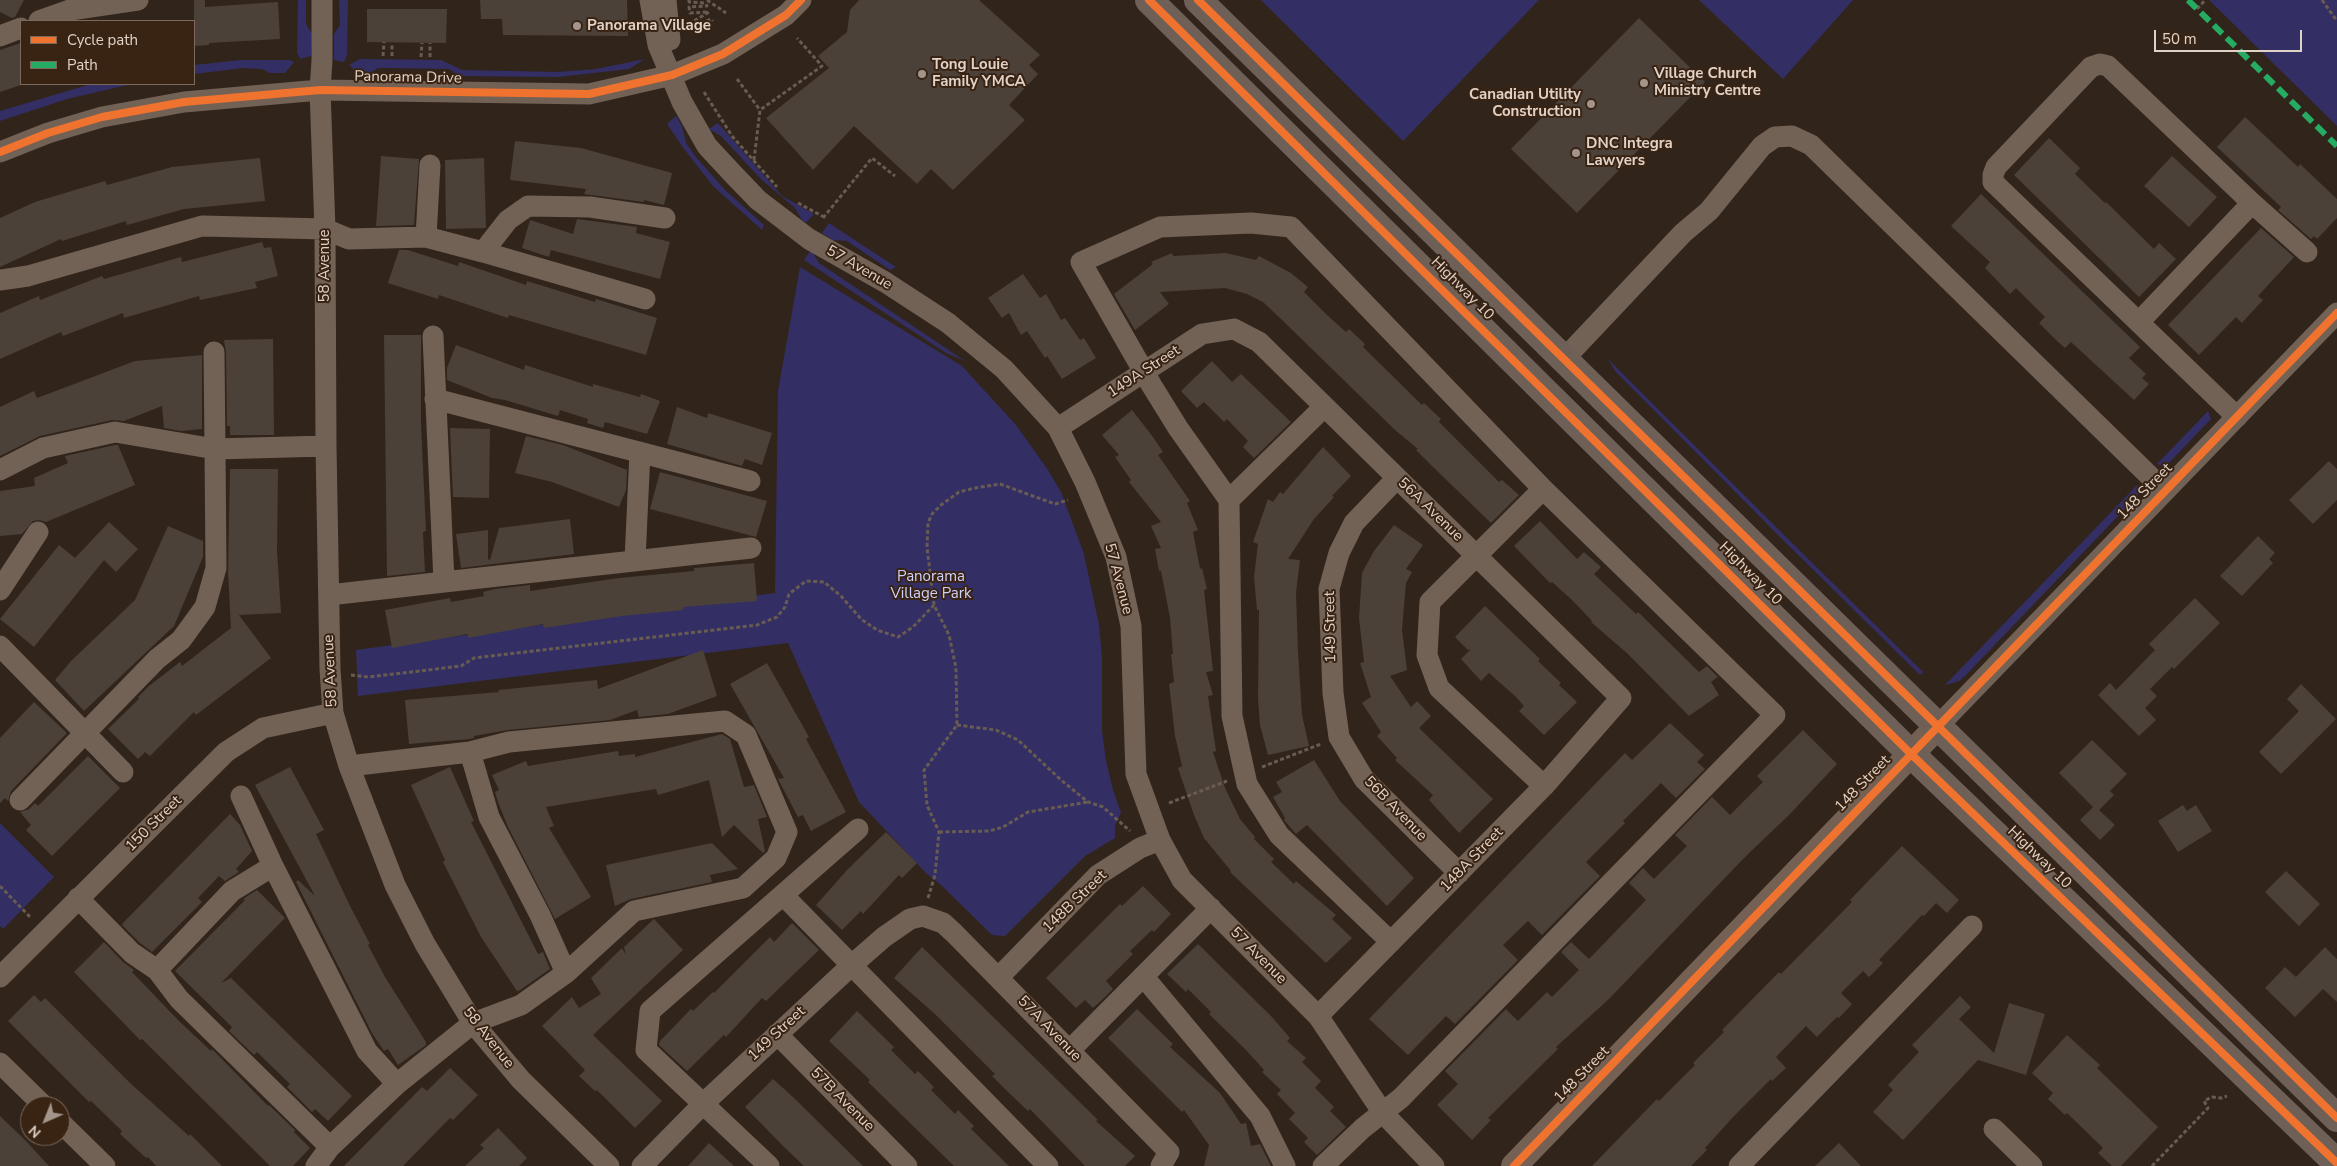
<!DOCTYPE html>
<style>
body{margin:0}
#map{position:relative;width:2337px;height:1166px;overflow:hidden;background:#31241b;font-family:"Nunito Sans",sans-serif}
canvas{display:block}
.legend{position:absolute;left:20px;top:20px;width:175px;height:65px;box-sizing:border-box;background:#392313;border:1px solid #7c695b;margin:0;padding:6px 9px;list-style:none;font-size:15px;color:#e1d2c8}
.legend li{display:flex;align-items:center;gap:10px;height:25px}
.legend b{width:25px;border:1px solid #7c695b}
.north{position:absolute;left:20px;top:1096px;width:50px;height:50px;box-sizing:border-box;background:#392313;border:1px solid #7c695b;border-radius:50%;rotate:224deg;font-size:14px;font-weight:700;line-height:20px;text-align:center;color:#e1d2c8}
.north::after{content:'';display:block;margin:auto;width:18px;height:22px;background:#a3958b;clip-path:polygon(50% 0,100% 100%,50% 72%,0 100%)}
.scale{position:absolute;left:2154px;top:30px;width:148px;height:22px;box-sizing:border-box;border:2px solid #e1d2c8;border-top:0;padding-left:6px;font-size:15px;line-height:18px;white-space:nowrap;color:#e1d2c8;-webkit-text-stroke:4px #392313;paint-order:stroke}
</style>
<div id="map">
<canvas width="2337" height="1166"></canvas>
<ul class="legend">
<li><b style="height:6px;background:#ef722f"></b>Cycle path</li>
<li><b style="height:6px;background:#26ab63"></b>Path</li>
</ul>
<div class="north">N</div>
<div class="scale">50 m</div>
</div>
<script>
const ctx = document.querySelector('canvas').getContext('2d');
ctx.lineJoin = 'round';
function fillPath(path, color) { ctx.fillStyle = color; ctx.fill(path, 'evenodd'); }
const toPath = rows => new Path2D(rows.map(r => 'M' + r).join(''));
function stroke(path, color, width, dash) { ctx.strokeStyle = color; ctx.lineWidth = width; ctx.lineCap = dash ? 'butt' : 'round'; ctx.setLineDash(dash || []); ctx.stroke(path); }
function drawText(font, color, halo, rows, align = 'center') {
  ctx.font = font + ' "Nunito Sans",sans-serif'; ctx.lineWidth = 4; ctx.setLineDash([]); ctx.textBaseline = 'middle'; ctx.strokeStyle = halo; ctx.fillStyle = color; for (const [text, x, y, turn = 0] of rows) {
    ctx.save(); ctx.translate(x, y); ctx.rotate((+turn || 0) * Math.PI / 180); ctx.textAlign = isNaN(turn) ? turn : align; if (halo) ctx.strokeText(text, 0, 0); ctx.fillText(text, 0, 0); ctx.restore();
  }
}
const green = toPath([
 [298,0,306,0,306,24,312,34,311,56,300,59,297,52],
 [339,0,348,0,347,55,344,62,334,60,334,34,340,25],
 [1261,0,1539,0,1403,141],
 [1699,0,1853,0,1783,79],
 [2209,0,2337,0,2337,126],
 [360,59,441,60,462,70,558,72,596,69,645,59,629,69,558,77,459,76,449,69,389,68,378,68,369,74,359,74,349,65],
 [241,60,290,60,294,62,285,73,270,73,262,69,243,68,194,74,194,65],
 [91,84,132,84,67,99,0,121,0,111],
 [676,116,682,126,686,143,695,156,725,190,764,225,762,230,713,186,684,149,667,124],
 [718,123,782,196,814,214,806,223,802,220,795,208,761,179,721,136,709,129],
 [829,223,870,250,896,267,890,270,847,241,833,240,822,233],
 [811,250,819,263,965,361,946,353,804,260],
 [800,267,962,366,1016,425,1048,470,1061,492,1084,554,1099,625,1102,657,1102,731,1106,761,1113,790,1121,813,1115,825,1115,838,1085,856,1005,936,992,935,940,884,927,874,859,802,788,643,358,696,356,650,775,593,778,391],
 [1608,359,1785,536,1923,672,1920,675,1782,539,1615,371],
 [2208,411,2211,419,2165,467,2157,464],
 [2137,485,2140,493,1965,676,1959,681,1945,685],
 [0,823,54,877,3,929,0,926]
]);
const building = toPath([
 [0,0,24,0,15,17,12,18,0,12],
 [194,0,205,0,205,7,278,2,280,39,209,43,209,45,194,46],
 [480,0,627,0,628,36,503,35,502,19,481,19],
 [859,0,979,0,1040,55,1029,65,1038,74,1009,105,1025,120,953,190,931,169,917,184,854,126,813,170,766,118,829,68,818,56,847,32,850,10],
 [367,9,447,9,446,43,367,42],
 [1639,18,1705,82,1577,213,1511,149],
 [21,43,21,85,0,92,0,50],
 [2245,117,2298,167,2300,164,2337,199,2337,218,2317,239,2314,236,2311,239,2278,210,2281,207,2217,147],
 [2049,138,2080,168,2075,174,2105,203,2106,202,2154,249,2159,243,2176,259,2139,297,2014,175],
 [515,141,581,148,672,173,664,205,644,200,644,202,584,194,586,189,510,180],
 [381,156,419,159,414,225,376,226],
 [2172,156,2217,197,2189,227,2144,186],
 [260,158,265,201,184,209,127,225,126,221,62,241,61,239,0,267,0,218,35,202,105,181,107,185,172,167],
 [484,158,486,228,446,229,445,160],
 [1981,194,2140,347,2129,358,2146,374,2142,378,2149,384,2134,400,2071,342,2065,348,2056,340,2039,323,2045,317,2016,288,2010,294,1985,268,1990,262,1951,226],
 [577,219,637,227,636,233,670,242,660,279,551,250,549,257,522,248,530,220,573,234],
 [2261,228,2294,257,2258,296,2263,300,2249,315,2242,323,2236,317,2199,355,2168,325],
 [262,242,264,248,271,247,278,276,255,282,257,288,200,300,199,296,124,318,123,313,63,336,61,332,0,359,0,313,39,296,40,300,102,276,104,279,181,257,182,262],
 [399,250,408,250,458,266,459,262,526,285,527,281,595,302,596,299,657,318,646,355,509,315,508,318,439,295,438,299,388,283],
 [1172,253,1173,256,1226,253,1256,260,1259,256,1291,273,1308,287,1304,292,1327,315,1346,332,1349,329,1365,344,1363,347,1422,405,1424,403,1441,419,1439,422,1499,482,1502,480,1519,495,1491,523,1432,466,1416,450,1418,449,1395,430,1281,319,1263,302,1247,294,1225,288,1160,292,1169,304,1135,330,1114,294,1153,264,1151,262],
 [1023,274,1040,298,1046,294,1061,320,1065,318,1080,340,1084,338,1096,358,1062,379,1047,356,1045,358,1027,331,1021,335,1009,313,1002,318,988,298],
 [384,335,421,335,421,425,426,531,423,532,425,572,387,576],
 [273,339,274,435,230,435,230,426,227,426,226,352,224,340],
 [456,345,524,370,525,365,593,387,593,384,640,397,641,394,660,401,647,434,605,422,603,428,587,423,588,419,560,410,558,416,505,400,492,398,447,380,447,368],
 [202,355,202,429,181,431,164,428,162,406,124,421,112,420,40,436,0,456,0,407,34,391,37,398,135,361],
 [1212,361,1232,382,1241,374,1291,422,1254,458,1243,447,1248,441,1227,419,1224,422,1204,402,1197,408,1181,391],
 [677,407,707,418,708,413,772,433,762,465,745,459,742,466,667,444],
 [1132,410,1153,437,1163,452,1158,455,1190,501,1187,503,1198,530,1193,532,1200,569,1202,568,1207,589,1204,590,1213,671,1206,672,1213,695,1208,696,1216,751,1213,752,1225,788,1240,819,1255,837,1254,839,1274,859,1271,862,1294,884,1296,881,1336,915,1332,919,1352,938,1326,963,1230,872,1231,871,1204,838,1194,815,1178,768,1182,766,1175,736,1169,684,1174,682,1171,654,1173,654,1170,618,1161,571,1159,571,1155,549,1161,548,1151,526,1161,522,1129,482,1131,480,1115,457,1119,455,1102,435],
 [450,428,490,429,489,498,453,497],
 [526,436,563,445,627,470,626,490,619,507,552,482,515,473],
 [115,445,118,445,135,485,46,522,39,520,33,521,22,534,0,536,0,491,35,486,34,478,68,463,65,456],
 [1323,447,1351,476,1332,496,1334,497,1314,519,1288,559,1300,560,1296,593,1298,652,1302,715,1309,746,1268,755,1260,725,1258,699,1259,610,1257,610,1254,577,1258,544,1253,542,1268,499,1273,502,1280,492,1283,494],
 [2329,461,2337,469,2337,500,2313,524,2289,500],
 [230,469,278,469,277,551,281,613,239,615,271,658,196,715,194,712,150,756,145,752,138,759,108,729,139,699,138,697,149,686,180,662,182,666,231,628,228,572],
 [660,472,767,501,756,537,650,509],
 [570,519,574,554,461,568,456,534,488,530,488,559,490,560,499,528],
 [1540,521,1577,559,1584,552,1601,567,1594,574,1636,614,1638,612,1699,672,1707,666,1718,677,1711,682,1719,695,1689,716,1628,654,1591,622,1592,621,1572,600,1552,582,1550,583,1514,546],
 [109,522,138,549,116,572,104,560,34,647,0,619,59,545,75,558],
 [1394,525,1423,545,1406,569,1412,572,1406,583,1402,630,1407,670,1390,676,1411,707,1417,701,1431,716,1419,728,1493,799,1459,833,1429,800,1433,795,1395,760,1397,758,1377,736,1381,732,1362,703,1371,697,1360,663,1364,662,1359,618,1362,573,1374,551],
 [168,526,203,541,203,557,174,626,84,711,55,680,71,661,135,600],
 [2258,536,2275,553,2269,559,2273,563,2242,596,2220,576],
 [754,563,757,601,683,607,683,610,622,616,544,628,543,624,468,638,468,634,392,648,385,610,450,598,451,602,484,596,483,592,495,589,530,585,530,591,619,578,694,571,694,568],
 [2195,598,2220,623,2174,669,2172,667,2150,689,2157,696,2145,708,2156,720,2139,736,2098,695,2110,683,2116,690,2155,650,2149,644],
 [1485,606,1540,659,1538,661,1561,683,1559,685,1577,702,1544,735,1519,711,1524,706,1516,697,1489,673,1481,681,1461,659,1471,649,1468,650,1455,637],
 [703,650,717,696,668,714,639,717,637,710,610,720,508,730,474,736,474,738,470,739,409,744,405,700,499,692,498,690,597,680,598,689],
 [767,663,809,737,806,739,846,812,811,831,803,815,798,817,778,779,784,778,730,684],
 [2301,684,2336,719,2281,774,2259,752,2299,711,2287,699],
 [34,702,67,733,11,791,8,801,5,798,0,803,0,738],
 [1670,723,1704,755,1697,762,1705,769,1676,798,1661,783,1623,821,1625,823,1586,862,1600,876,1542,935,1528,921,1503,945,1518,960,1455,1024,1446,1016,1408,1055,1369,1019,1625,753,1632,760],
 [1803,730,1837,764,1790,814,1745,857,1609,999,1556,1047,1558,1049,1488,1118,1491,1120,1472,1140,1437,1105,1458,1084,1445,1071,1506,1009,1518,1021,1547,992,1552,997,1579,970,1561,952,1571,942,1589,959,1646,900,1629,883,1643,868,1654,879,1687,846,1675,835,1712,797,1730,815,1763,782,1757,776],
 [722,734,730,739,744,787,754,785,767,817,758,819,765,851,763,853,734,825,722,837,709,780,658,795,656,789,546,807,554,826,549,828,591,897,555,919,508,827,498,802,495,792,499,790,492,775,526,761,528,766,618,751,619,756,635,754,635,757],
 [2092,740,2127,774,2110,791,2114,795,2099,810,2115,825,2100,840,2080,820,2093,807,2059,773],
 [88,756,120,788,52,856,26,830,31,825,20,812,29,809,35,803,38,806],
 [1314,760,1340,801,1414,878,1387,906,1307,825,1296,834,1284,820,1285,818,1273,797,1282,792,1276,782],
 [290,767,324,830,316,834,349,904,370,944,368,945,385,977,426,1042,426,1045,398,1065,388,1049,384,1051,372,1033,296,882,298,880,315,896,255,785],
 [450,767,474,821,471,822,538,954,543,952,550,969,520,990,517,991,481,937,443,862,445,860,411,785],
 [2183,805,2187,811,2196,805,2212,831,2178,852,2158,821],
 [230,814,240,825,252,851,236,869,239,872,225,881,219,876,198,898,202,902,152,952,140,943,122,925,123,923],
 [886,832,917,863,902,878,899,875,863,914,861,911,842,930,816,905,848,869],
 [712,843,738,869,710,875,712,882,631,899,615,906,606,865],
 [1902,846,1959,900,1947,913,1936,903,1924,916,1922,915,1879,960,1883,963,1869,977,1863,971,1841,993,1852,1004,1839,1018,1837,1017,1817,1037,1806,1026,1776,1057,1786,1068,1772,1081,1771,1079,1735,1115,1705,1148,1707,1150,1691,1166,1592,1166,1657,1099,1659,1101,1695,1065,1693,1063,1724,1032,1722,1030,1779,972,1781,974,1852,902,1850,900],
 [2286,871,2320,904,2299,926,2265,892],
 [1143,886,1171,914,1154,932,1152,930,1130,951,1133,954,1106,981,1113,989,1104,998,1093,1008,1085,1000,1076,1008,1046,978,1120,904,1122,906],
 [257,890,285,918,221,983,231,978,352,1096,328,1121,315,1109,312,1112,287,1087,290,1084,257,1052,254,1055,229,1031,232,1027,175,971,245,900,243,899],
 [654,919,683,950,593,1035,662,1101,635,1128,597,1090,595,1091,579,1076,585,1070,542,1026,572,997,579,1008,601,994,591,978,622,948,626,955,624,947],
 [792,923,819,950,766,1001,762,998,726,1037,724,1035,687,1071,659,1045,660,1041,691,1009,693,1011,713,992,714,993,770,937,774,942],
 [104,942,123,962,134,970,132,972,180,1022,211,1051,212,1049,268,1106,269,1105,295,1130,294,1132,310,1148,293,1166,270,1166,142,1039,140,1040,74,972],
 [1198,944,1272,1017,1290,1038,1287,1041,1306,1058,1302,1062,1321,1081,1315,1088,1334,1107,1330,1111,1346,1127,1317,1155,1304,1142,1308,1138,1289,1119,1295,1113,1277,1094,1281,1090,1262,1072,1264,1070,1246,1050,1209,1014,1211,1012,1188,989,1186,992,1167,974],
 [922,947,1098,1120,1096,1121,1135,1156,1125,1166,1085,1166,1030,1109,1028,1111,1008,1092,992,1076,995,1074,936,1015,894,978],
 [2325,947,2337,959,2337,1002,2323,989,2295,1017,2265,988,2285,967,2296,977],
 [34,995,41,1002,45,998,129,1082,189,1136,190,1134,222,1166,156,1166,148,1157,146,1158,120,1134,122,1131,91,1101,89,1102,8,1021],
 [1960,996,1971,1007,1959,1019,1994,1053,2009,1003,2045,1014,2026,1075,1978,1060,1903,1140,1873,1112,1893,1090,1888,1085,1919,1052,1912,1045],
 [1137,1009,1173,1044,1170,1047,1220,1093,1241,1124,1246,1123,1251,1146,1260,1144,1271,1166,1204,1166,1209,1145,1184,1110,1182,1112,1108,1038],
 [857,1011,894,1047,891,1050,915,1074,918,1071,934,1087,931,1090,955,1114,958,1110,974,1126,971,1129,1009,1166,954,1166,868,1082,870,1080,829,1041],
 [2067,1035,2100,1065,2097,1068,2158,1127,2121,1166,2112,1166,2098,1153,2103,1148,2067,1113,2065,1115,2048,1099,2053,1093,2032,1073],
 [450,1068,478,1095,453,1120,450,1118,403,1166,344,1166,422,1087,427,1091],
 [773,1079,793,1097,863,1166,804,1166,783,1146,745,1107],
 [0,1116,25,1140,49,1166,0,1166],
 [498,1128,527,1158,519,1166,465,1166,484,1148,480,1145],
 [709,1143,734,1166,688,1166],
 [1839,1143,1861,1166,1815,1166]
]);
const path = toPath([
 [689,0,689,2,705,3,707,6,689,7,690,13,709,12,689,24],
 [707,0,726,13],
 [2322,0,2337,21],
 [2197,9,2205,0],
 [689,29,711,19,713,21],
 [383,56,384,42],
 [392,56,392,43],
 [421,57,422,43],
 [430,57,430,43],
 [737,79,760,110],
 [704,92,732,136,777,187],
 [754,160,760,110,822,66,797,38],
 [798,203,824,217],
 [823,218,872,158,895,176],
 [351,675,369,677,461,666,474,658,757,625,777,617,785,607,789,594,806,581,824,582,841,596,861,619,877,630,898,637,913,627,934,605],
 [957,725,996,730,1018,740,1061,780,1088,802,1103,807,1130,831],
 [1262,767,1321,744],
 [1169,803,1227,781],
 [939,832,989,831,1003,827,1028,812,1088,802],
 [0,886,31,918],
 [928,898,935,875,939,832,927,805,924,770,957,725,956,668,949,635,934,605,927,547,928,523,932,514,941,505,959,492,975,488,1000,484,1055,504,1068,500],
 [2152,1166,2208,1108,2204,1101,2212,1097,2222,1098,2227,1096]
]);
const minor = toPath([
 [322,0,322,61,320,90,325,229,326,446,330,669,333,713,349,766,395,885,425,944,473,1023,521,1080,609,1166],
 [650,0,658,45,682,102,707,146,733,174,758,200,809,239,885,282,948,323,1004,369,1058,428,1085,482,1116,557,1131,626,1136,774,1160,840,1182,880,1318,1016,1383,1113,1434,1166],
 [666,0,670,40],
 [39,21,70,10,138,0],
 [0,36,21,28],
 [0,152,48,133,102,117,184,102,320,90,589,94,672,75,723,54,786,15,801,0],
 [426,237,430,165],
 [483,252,645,299],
 [0,280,28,276,202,226,325,229,349,239,426,237,483,252,508,220,528,206,590,207,665,218],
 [2139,322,2252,203],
 [1564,359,1683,233,1709,211,1762,146,1775,137,1792,136,1811,145,2165,491],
 [435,399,750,481],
 [1324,407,1229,500,1232,716,1247,784,1279,835,1391,942],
 [2237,417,1993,182,1993,175,1996,167,2091,67,2100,64,2108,66,2252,203,2307,252],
 [1058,428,1202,334,1234,329,1259,342,1621,698,1544,786,1318,1016],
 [0,470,43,448,115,432,215,449,214,352],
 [1397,478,1354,523,1339,553,1329,589,1333,693,1339,737,1364,779,1459,873],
 [1543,489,1430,602,1427,655,1439,688,1544,786],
 [1229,500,1178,428,1152,386,1081,262,1160,227,1251,223,1291,227,1543,489,1775,715,1401,1098,1363,1128,1323,1166],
 [635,560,640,452],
 [444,582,751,548],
 [0,590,38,532],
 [329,595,444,582,433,336],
 [0,646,123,772],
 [1938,726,2337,313],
 [349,766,470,752,509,742,725,721,746,735,787,832,776,858,743,888,634,911,566,973],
 [241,796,273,866,367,1051,397,1084],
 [20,800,157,659,181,640,205,607,216,568,215,449,326,446],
 [783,895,1048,1166],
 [78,898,132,953,157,970,179,999,330,1147],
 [157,970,232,891,273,866],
 [1143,976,1260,1116,1285,1166],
 [0,977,226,752,263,728,333,713],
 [999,977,1098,875,1140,848,1160,840],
 [777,1034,907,1166],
 [1070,1050,1211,908],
 [0,1063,44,1106],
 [60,1122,105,1166],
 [1994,1129,2032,1166],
 [316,1166,330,1147,397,1084,473,1023,521,1005,566,973,540,915,489,817,470,752],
 [642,1166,704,1103,853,964,884,937,910,919,923,916,943,923,954,933,1169,1152,1161,1166],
 [769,1166,646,1050,650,1011,858,829],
 [1739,1166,1972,926]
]);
const major = toPath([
 [1514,1166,1938,726]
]);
const highway = toPath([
 [1149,0,1911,754,2337,1163],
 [1198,0,2337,1118]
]);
const quiet = toPath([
 [2188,0,2337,146]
]);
const cycleway = toPath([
 [1149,0,1911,754,2337,1163],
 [1198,0,2337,1118],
 [0,152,48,133,102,117,184,102,320,90,589,94,672,75,723,54,786,15,801,0],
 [1514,1166,2337,313]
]);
const markers = [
 [577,26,5,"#a3958b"],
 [922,74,5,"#a3958b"],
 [1644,83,5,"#a3958b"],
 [1591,104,5,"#a3958b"],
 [1576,153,5,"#a3958b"]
];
const poiNames = [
 ["Panorama Village",587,26],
 ["Tong Louie",932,65],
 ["Family YMCA",932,82],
 ["Village Church",1654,74],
 ["Ministry Centre",1654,91],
 ["Canadian Utility",1581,95,"right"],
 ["Construction",1581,112,"right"],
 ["DNC Integra",1586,144],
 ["Lawyers",1586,161]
];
const streetNames = [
 ["Panorama Drive",408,78,1],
 ["58 Avenue",325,266,-90],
 ["57 Avenue",859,268,30],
 ["Highway 10",1462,289,45],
 ["149A Street",1144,372,-33],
 ["148 Street",2145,492,-46],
 ["56A Avenue",1430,510,44],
 ["Highway 10",1750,574,45],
 ["57 Avenue",1118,579,75],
 ["149 Street",1331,627,-91],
 ["58 Avenue",331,671,-93],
 ["148 Street",1863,784,-46],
 ["56B Avenue",1395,809,46],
 ["150 Street",154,824,-45],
 ["Highway 10",2039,858,44],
 ["148A Street",1472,860,-46],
 ["148B Street",1075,902,-44],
 ["57 Avenue",1258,956,45],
 ["57A Avenue",1049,1029,46],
 ["149 Street",777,1034,-43],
 ["58 Avenue",488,1038,52],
 ["148 Street",1582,1075,-46],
 ["57B Avenue",842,1100,45]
];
const parkNames = [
 ["Panorama",931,577],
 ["Village Park",931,594]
];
fillPath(green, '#332f64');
fillPath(building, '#4b4139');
stroke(path, '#685b52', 3, [4, 2.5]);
stroke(minor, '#726155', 21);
stroke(major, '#746153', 26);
stroke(highway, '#6e6057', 28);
stroke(quiet, '#26ab63', 6, [12, 6]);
stroke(cycleway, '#ef722f', 8);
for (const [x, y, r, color] of markers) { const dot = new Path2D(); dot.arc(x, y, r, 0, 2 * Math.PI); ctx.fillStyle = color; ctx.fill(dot); stroke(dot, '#392313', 2); }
drawText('bold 15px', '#e1d2c8', '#392313', poiNames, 'left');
drawText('15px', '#e1d2c8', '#392313', streetNames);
drawText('15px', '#cdd1fd', '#392313', parkNames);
</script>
